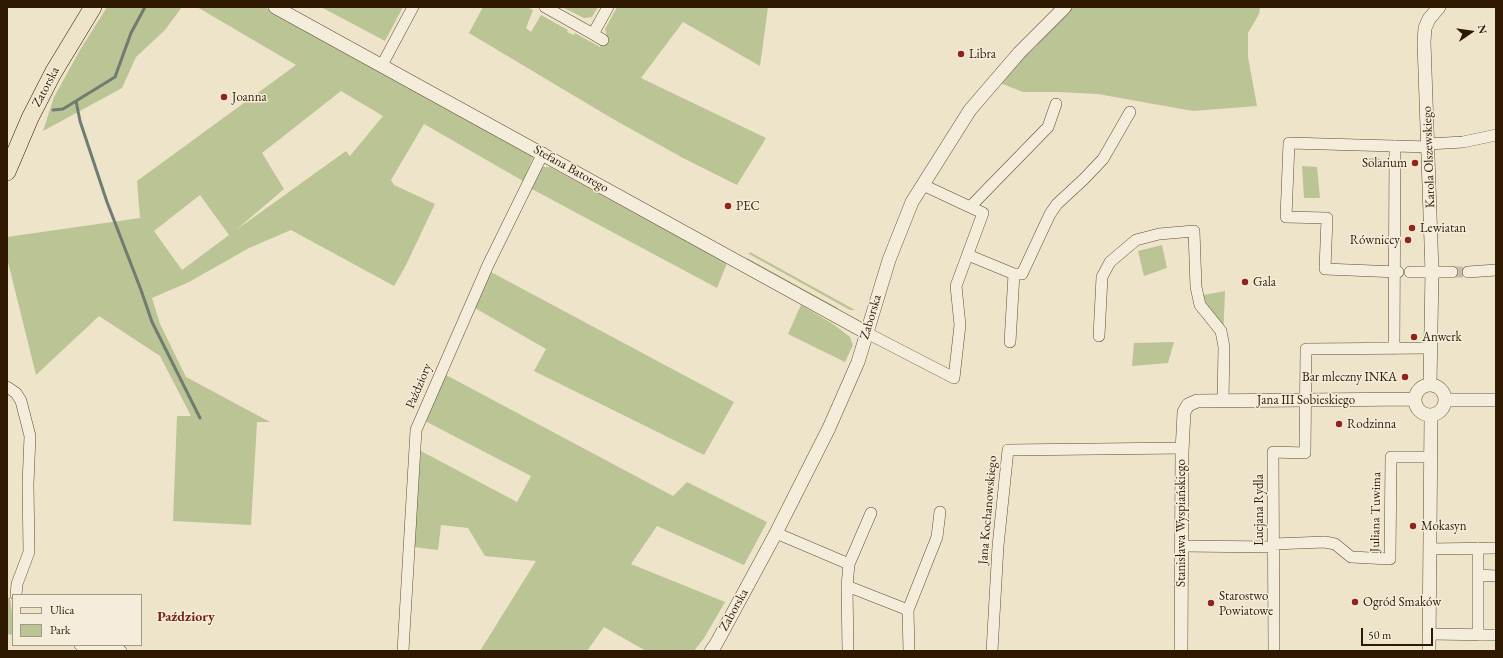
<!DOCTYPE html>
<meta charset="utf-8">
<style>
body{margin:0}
#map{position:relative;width:1503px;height:658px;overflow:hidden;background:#eee4c9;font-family:"EB Garamond",serif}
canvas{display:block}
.frame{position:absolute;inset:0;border:8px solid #301901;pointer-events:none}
.legend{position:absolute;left:12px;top:594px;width:130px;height:52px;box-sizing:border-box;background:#f4eddc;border:1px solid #a69884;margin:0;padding:5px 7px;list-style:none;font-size:12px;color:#301901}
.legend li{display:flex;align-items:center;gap:8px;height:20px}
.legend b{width:20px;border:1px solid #a69884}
.north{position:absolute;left:1451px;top:12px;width:40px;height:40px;-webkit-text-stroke:3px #f4eddc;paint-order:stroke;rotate:77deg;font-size:11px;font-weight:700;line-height:16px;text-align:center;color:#301901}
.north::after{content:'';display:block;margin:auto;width:14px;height:18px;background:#301901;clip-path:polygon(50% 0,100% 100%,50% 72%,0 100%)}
.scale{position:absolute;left:1361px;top:628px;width:72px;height:18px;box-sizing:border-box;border:2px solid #301901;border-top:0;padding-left:5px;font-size:12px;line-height:14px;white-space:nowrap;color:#301901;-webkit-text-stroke:3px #f4eddc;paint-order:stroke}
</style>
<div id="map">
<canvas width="1503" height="658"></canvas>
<div class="frame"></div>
<ul class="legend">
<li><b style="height:5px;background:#eee4c9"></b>Ulica</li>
<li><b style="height:11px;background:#bac495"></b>Park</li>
</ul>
<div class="north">N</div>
<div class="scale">50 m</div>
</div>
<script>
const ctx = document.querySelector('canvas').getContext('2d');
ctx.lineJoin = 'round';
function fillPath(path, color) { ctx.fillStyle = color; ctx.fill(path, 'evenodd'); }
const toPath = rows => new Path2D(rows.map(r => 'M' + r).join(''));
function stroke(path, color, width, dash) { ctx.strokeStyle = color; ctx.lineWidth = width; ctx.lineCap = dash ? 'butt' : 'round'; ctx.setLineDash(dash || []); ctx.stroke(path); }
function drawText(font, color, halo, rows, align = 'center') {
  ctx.font = font + ' "EB Garamond",serif'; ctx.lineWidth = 3; ctx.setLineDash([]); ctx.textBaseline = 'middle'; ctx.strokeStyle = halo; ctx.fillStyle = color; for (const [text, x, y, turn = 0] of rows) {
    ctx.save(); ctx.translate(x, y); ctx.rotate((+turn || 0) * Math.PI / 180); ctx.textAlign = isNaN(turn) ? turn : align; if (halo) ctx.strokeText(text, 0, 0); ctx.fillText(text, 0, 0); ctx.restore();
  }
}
const green = toPath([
 [107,7,182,7,165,30,136,57,122,88,43,131,54,97,80,50],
 [197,7,264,7,534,155,523,181,424,124,391,180,394,185,435,204,405,267,394,286,291,230,249,248,189,282,152,298,160,324,186,377,270,422,257,422,251,525,173,521,177,416,191,416,160,356,99,316,36,375,7,258,7,237,140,218,137,181,296,65],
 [341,91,383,116,350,156,346,151,236,230,284,189,262,153],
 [200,195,229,235,182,270,154,231],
 [321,7,403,7,385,41],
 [483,7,527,7,533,10,526,28,531,32,541,15,568,30,567,32,574,35,575,33,600,47,607,36,605,29,617,7,768,7,760,66,683,22,641,78,766,138,737,185,683,158,613,119,469,33],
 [562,7,598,7,592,17,584,18],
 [1074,7,1260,7,1259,14,1248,33,1248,57,1257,106,1193,111,1098,94,1058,92,1023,92,1000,83,1014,65,1037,46,1035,42,1066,12],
 [1367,158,1381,159,1380,168,1367,167],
 [1302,166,1317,167,1320,198,1304,198],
 [541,167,550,167,727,263,717,288,530,188],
 [1162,245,1167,268,1144,276,1138,251],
 [750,252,855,310,850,310,749,254],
 [747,258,838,308,837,309,748,260],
 [491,272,734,402,704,455,534,371,546,349,475,308],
 [1225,291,1223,341,1198,296],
 [801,305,833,324,850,337,853,345,845,362,788,334],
 [1174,342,1168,363,1132,366,1134,343],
 [446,375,673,496,687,482,767,522,744,565,657,526,631,564,725,602,704,638,694,651,646,651,604,627,587,651,480,651,536,561,485,556,468,528,441,525,438,550,413,547,421,451,517,502,531,476,425,421],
 [7,597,10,598,13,621,13,635,7,634]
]);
const stream = toPath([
 [76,101,80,121,107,202,141,290,152,322,200,418],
 [53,110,63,109,115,77,131,33,145,7]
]);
const minorTunnel = toPath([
 [1452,272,1468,272]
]);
const minor = toPath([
 [545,7,593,34,608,7],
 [593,34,603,40],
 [382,65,413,7],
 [1428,144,1463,142,1496,135],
 [923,185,970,207],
 [968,255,1014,274],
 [1398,272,1325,269,1327,218,1286,217,1289,143,1429,147],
 [1410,272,1452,272],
 [1468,272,1496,270],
 [867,333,954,378,960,325,956,286,983,213,970,207,1048,127,1056,104],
 [1099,336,1102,277,1110,262,1136,240,1159,234,1194,231,1196,287,1200,305,1221,331,1224,347,1223,401],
 [1010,342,1014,274,1022,274,1050,214,1057,204,1084,179,1103,159,1130,112],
 [1394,349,1395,146],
 [7,387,16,393,21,401,30,436,28,484,29,552,17,584,16,595],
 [776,533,849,564],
 [1273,544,1325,542,1335,544,1351,557,1390,559,1391,457,1431,457],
 [1181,546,1273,547],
 [1430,549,1496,548],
 [1478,575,1496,576],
 [847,586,908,610],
 [1430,634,1496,635],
 [1478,635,1478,548],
 [80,645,121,651],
 [403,651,416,430,488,265,543,153],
 [848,651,847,586,849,564,871,513],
 [909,651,908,610,937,537,940,512],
 [992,651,998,546,1008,450,1182,448],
 [1274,651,1273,452,1305,453,1306,349,1431,348]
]);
const tertiary = toPath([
 [275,7,867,333],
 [1430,384,1432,272,1424,42,1425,28,1429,19,1439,7],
 '1415 400a15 15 0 1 1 30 0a15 15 0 1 1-30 0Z',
 [1446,400,1496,400],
 [711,651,716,644,776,533,829,428,858,362,889,260,912,202,970,110,1019,53,1065,7],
 [1181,651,1182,452,1184,412,1188,405,1197,401,1415,399],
 [1429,651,1431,415]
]);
const primary = toPath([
 [7,172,30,118,53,73,93,7]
]);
const markers = [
 [961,54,4,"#8f2418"],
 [224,97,4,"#8f2418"],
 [1415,163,4,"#8f2418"],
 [728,206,4,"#8f2418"],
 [1412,228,4,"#8f2418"],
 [1408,240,4,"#8f2418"],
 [1245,282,4,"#8f2418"],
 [1414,337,4,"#8f2418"],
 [1405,377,4,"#8f2418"],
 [1339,424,4,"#8f2418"],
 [1413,526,4,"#8f2418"],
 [1355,602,4,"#8f2418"],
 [1211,603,4,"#8f2418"]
];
const poiNames = [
 ["Libra",969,54],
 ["Joanna",232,97],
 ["Solarium",1407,163,"right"],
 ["PEC",736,206],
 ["Lewiatan",1420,228],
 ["Równiccy",1400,240,"right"],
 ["Gala",1253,282],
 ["Anwerk",1422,337],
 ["Bar mleczny INKA",1397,377,"right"],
 ["Rodzinna",1347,424],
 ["Mokasyn",1421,526],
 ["Starostwo",1219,596],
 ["Powiatowe",1219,611],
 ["Ogród Smaków",1363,602]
];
const streetNames = [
 ["Zatorska",46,87,-62],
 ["Karola Olszewskiego",1429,157,-92],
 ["Stefana Batorego",571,169,29],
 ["Zaborska",871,317,-73],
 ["Paździory",419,386,-67],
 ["Jana III Sobieskiego",1306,400],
 ["Jana Kochanowskiego",988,510,-85],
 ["Lucjana Rydla",1259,510,-90],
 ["Juliana Tuwima",1376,512,-89],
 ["Stanisława Wyspiańskiego",1181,523,-90],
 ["Zaborska",734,610,-61]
];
const neighbourhoodNames = [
 ["Paździory",186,617]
];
fillPath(green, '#bac495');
stroke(stream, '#707c70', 3);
stroke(minorTunnel, '#c8bba1', 11, [11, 5.5]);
stroke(minor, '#604c33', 12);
stroke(tertiary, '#604c33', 14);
stroke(primary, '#301901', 18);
stroke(minor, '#f4eddc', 11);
stroke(tertiary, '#f4eddc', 13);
stroke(primary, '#eee4c9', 17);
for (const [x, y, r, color] of markers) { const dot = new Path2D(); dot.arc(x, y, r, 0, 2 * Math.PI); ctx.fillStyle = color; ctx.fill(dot); stroke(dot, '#f4eddc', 1.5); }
drawText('13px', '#301901', '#f4eddc', poiNames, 'left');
drawText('13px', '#301901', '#f4eddc', streetNames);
drawText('bold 14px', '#7a1f14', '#f4eddc', neighbourhoodNames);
</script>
